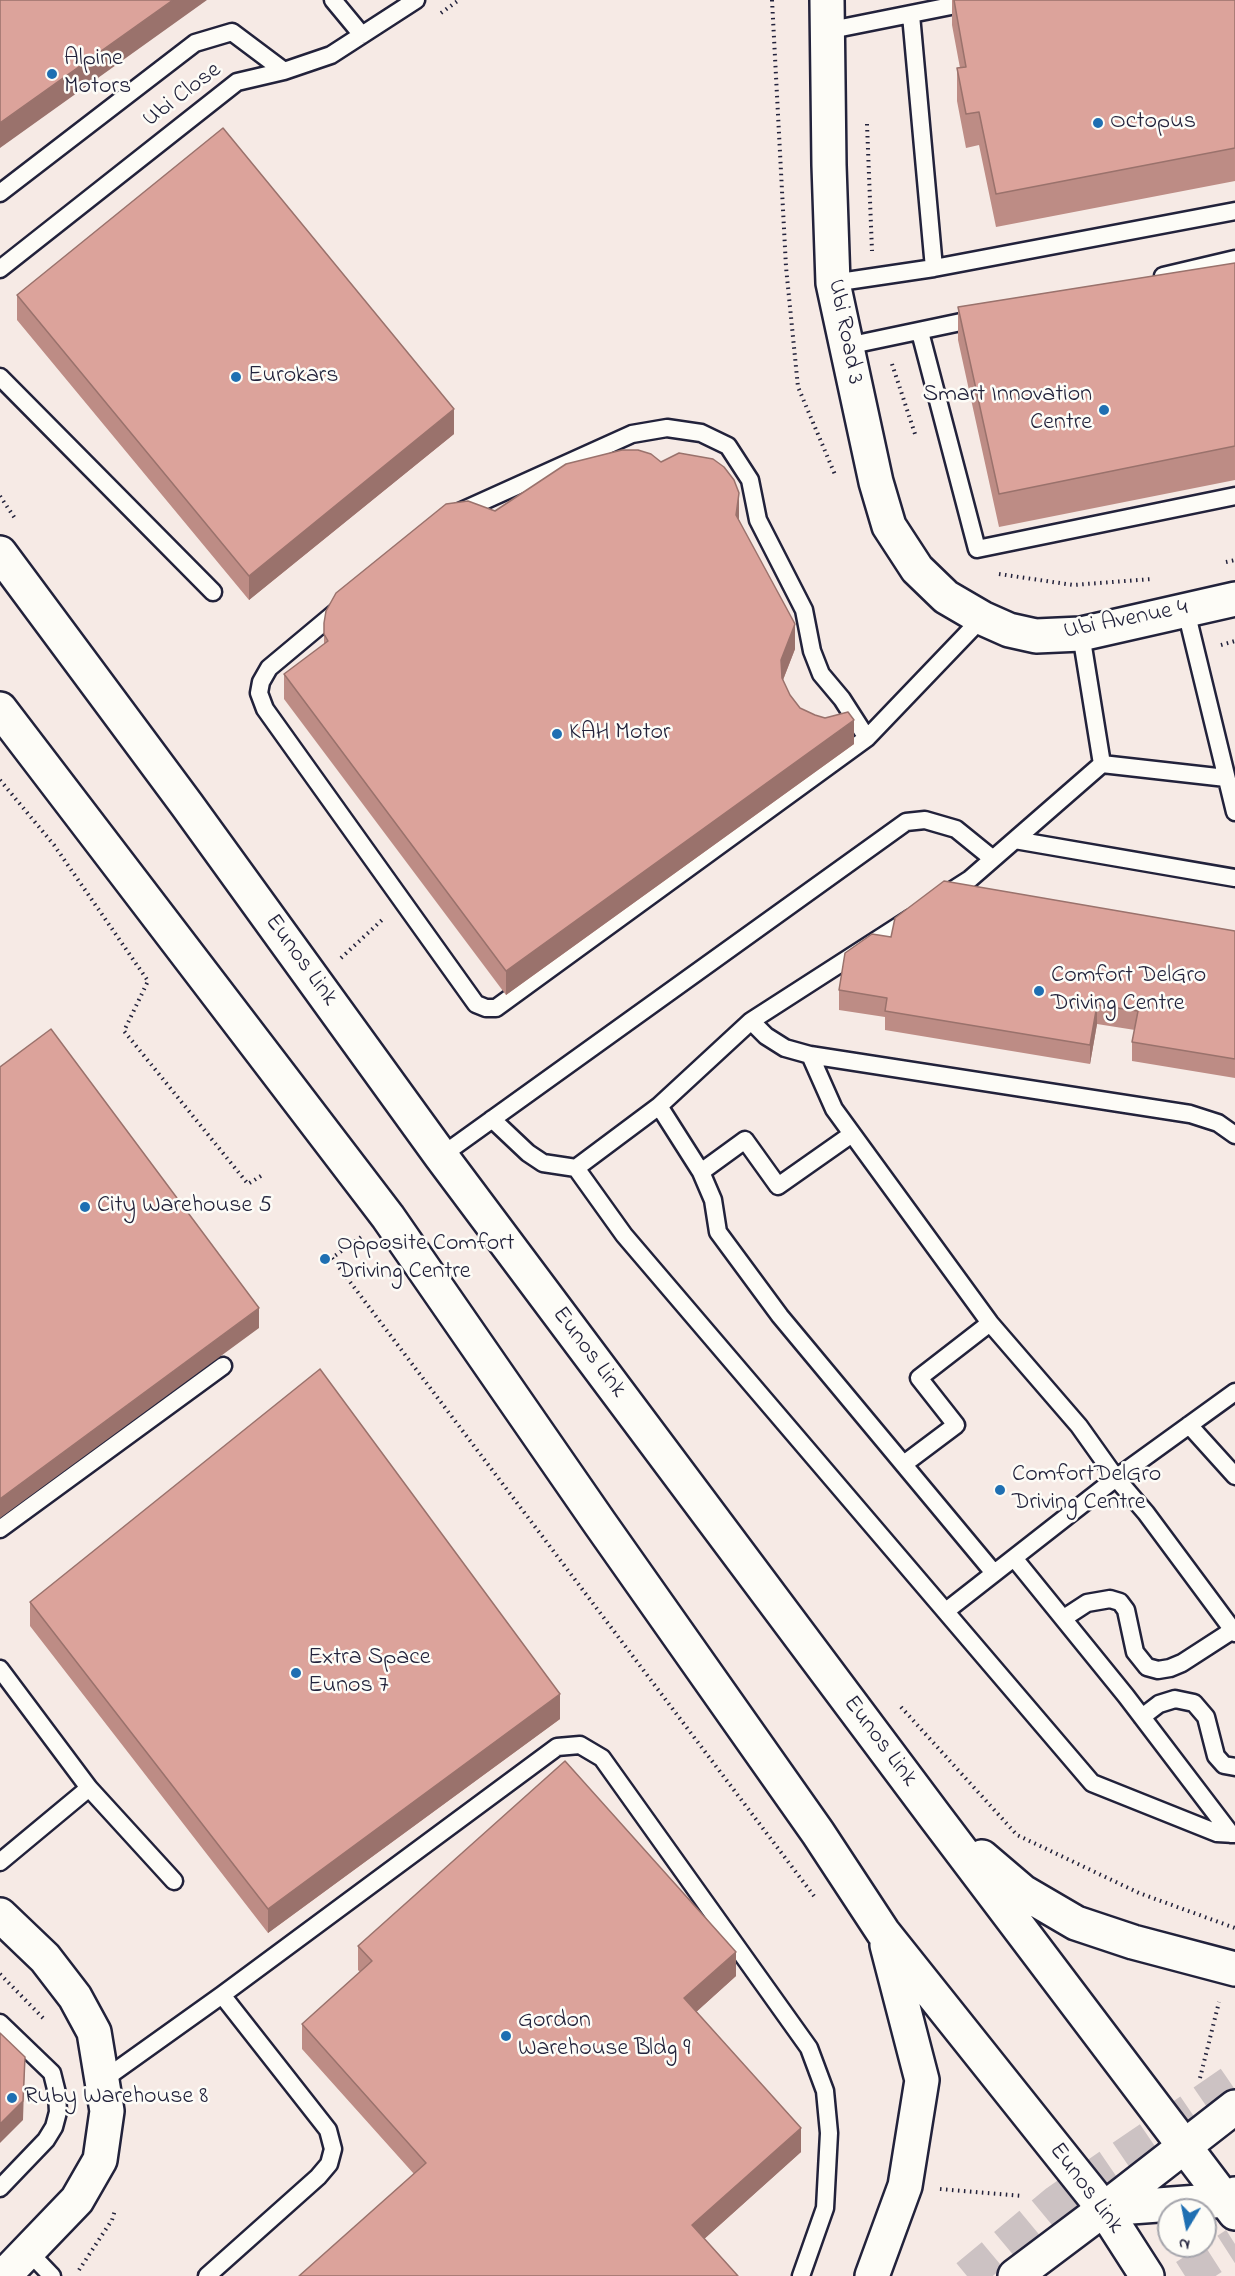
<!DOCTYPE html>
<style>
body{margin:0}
#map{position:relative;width:1235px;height:2276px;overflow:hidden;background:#f6eae5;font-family:"Indie Flower",sans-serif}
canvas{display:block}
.north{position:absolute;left:1157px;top:2198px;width:60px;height:60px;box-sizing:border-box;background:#fdfcf7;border:2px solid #a5a5ac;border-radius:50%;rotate:190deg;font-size:16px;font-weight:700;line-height:24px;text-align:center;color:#22223b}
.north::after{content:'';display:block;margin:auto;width:21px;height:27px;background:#1f6fb2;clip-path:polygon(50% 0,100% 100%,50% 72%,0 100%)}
</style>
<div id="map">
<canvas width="1235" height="2276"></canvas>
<div class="north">N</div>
</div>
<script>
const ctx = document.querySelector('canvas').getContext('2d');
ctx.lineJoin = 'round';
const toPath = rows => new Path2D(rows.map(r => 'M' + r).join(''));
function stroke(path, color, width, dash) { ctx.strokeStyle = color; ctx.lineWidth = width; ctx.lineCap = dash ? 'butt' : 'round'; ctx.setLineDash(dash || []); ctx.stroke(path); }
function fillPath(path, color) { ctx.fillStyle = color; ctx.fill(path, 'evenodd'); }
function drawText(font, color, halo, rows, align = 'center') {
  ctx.font = font + ' "Indie Flower",sans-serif'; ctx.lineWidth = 5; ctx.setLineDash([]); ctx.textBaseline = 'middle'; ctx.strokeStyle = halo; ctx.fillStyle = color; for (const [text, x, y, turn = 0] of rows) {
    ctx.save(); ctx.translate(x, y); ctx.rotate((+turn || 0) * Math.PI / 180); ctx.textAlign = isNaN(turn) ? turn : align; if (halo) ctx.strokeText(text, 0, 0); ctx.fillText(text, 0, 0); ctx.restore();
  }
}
const highwayTunnel = toPath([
 [967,2276,1057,2201,1235,2079],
 [1185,2276,1235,2244]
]);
const path = toPath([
 [772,0,786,267,798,387,836,477],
 [441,13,459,0],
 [867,124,872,251],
 [892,364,916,437],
 [0,496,16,520],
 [1226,562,1235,560],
 [999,574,1073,585,1152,579],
 [1221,645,1235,641],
 [0,780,54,845,148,981,124,1031,248,1184,264,1174],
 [341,958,382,920],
 [361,1237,332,1258,814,1896],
 [901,1707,1017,1835,1139,1893,1235,1928],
 [0,1974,43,2018],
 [1200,2078,1219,2002],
 [940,2189,1023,2196],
 [79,2270,112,2220,115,2210]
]);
const lane = toPath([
 [333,0,362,35],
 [911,15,934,268],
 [826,31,981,0],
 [0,193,195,43,232,32,284,71],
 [0,269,237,82,284,71,331,55,416,0],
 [1163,276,1235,259],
 [833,283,934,268,1235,211],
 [920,332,977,549,1235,496],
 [847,346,980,318],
 [0,377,213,592],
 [457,513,632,434,667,428,701,433,728,446,750,480,758,520,804,610,812,651,821,674,842,699,867,738],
 [342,607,269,668,261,682,259,693,265,709,476,1004,486,1008,496,1008,867,738,982,618],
 [1186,611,1235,812],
 [1081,634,1102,764],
 [1015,840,1235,878],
 [945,895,970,879,1102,764,1226,778],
 [751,1021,766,1036,785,1048,810,1055,1190,1114,1218,1123,1235,1135],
 [810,1055,834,1109,990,1323,1079,1426,1116,1478,1146,1513,1235,1633],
 [659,1106,701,1172,713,1200,718,1232,780,1316,994,1573],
 [492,1119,528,1153,543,1163,576,1168,624,1235,1092,1783,1217,1833,1235,1834],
 [441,1156,906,822,925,820,956,829,993,859],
 [576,1168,659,1106,751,1021,911,918],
 [701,1172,745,1140,778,1186,852,1134],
 [1189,1425,1235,1476],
 [904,1464,956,1425,919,1378,990,1323],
 [0,1529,223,1366],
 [1014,1558,1126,1696,1231,1834],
 [946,1611,1116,1478,1235,1392],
 [1064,1618,1087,1603,1110,1599,1120,1602,1126,1610,1135,1652,1147,1667,1158,1670,1170,1668,1182,1663,1233,1630],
 [0,1669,89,1788,174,1881],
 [1142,1717,1159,1704,1175,1699,1194,1703,1206,1717,1216,1756,1224,1765,1235,1767],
 [0,1862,89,1788],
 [0,2023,52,2073,57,2093,58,2112,54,2127,46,2140,0,2188],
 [103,2080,222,1995,557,1747,580,1745,602,1758,809,2048,825,2091,829,2133,825,2208,801,2276],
 [28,2251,52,2276],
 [207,2276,318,2177,329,2164,333,2149,328,2130,222,1995]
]);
const street = toPath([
 [0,1915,45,1958,75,1997,94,2032,107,2111,100,2160,77,2200,4,2276]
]);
const secondary = toPath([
 [827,0,829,165,833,283,876,482,889,526,917,569,946,597,982,618,1009,630,1036,636,1081,634,1235,599],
 [1015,2276,1104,2209]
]);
const primary = toPath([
 [1104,2209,1235,2107],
 [1104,2209,1226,2200,1235,2194]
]);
const highway = toPath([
 [0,553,187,805,441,1156,937,1819,1235,2213],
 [0,709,388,1217,599,1522,818,1833,883,1932,1104,2209,1147,2276],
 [982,1857,1023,1892,1076,1923,1133,1942,1235,1969],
 [872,2276,905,2186,922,2080,887,1945]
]);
const wall = toPath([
 [952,0,1235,0,1235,181,996,227,979,145,966,148,957,101,957,68,960,68,952,25],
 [1235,263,1235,480,999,527,958,340,958,307],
 [17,295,454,434,249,600,17,320],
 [661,462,739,517,739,520,795,649,783,680,790,695,800,708,854,744,506,995,284,699,284,674,324,644,324,623,495,511],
 [1235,931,1235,1078,1132,1061,1132,1042,1135,1030,1097,1024,1090,1064,885,1030,885,1017,839,1010,839,990,891,937],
 [30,1602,560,1719,268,1933,30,1626],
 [358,1946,736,1976,696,2012,801,2152,704,2239,414,2174,302,2049,302,2024,360,1972,358,1970]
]);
const shadedWall = toPath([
 [173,0,207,0,0,148,0,123],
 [454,409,454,434,249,600,249,576],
 [739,493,739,517,736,539,736,515],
 [795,624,795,649,781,685,781,660],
 [854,720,854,744,506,995,506,971],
 [1097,1005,1097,1024,1090,1064,1090,1045],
 [259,1308,259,1328,0,1518,0,1499],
 [560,1694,560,1719,268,1933,268,1909],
 [736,1952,736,1976,684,2023,684,1998],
 [25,2057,23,2120,0,2143,0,2124],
 [801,2128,801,2152,692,2250,692,2225]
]);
const building = toPath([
 [0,0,173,0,0,123,0,0],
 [954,0,1235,0,1235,148,996,194,979,112,966,114,957,68,966,67,954,0],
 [223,128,454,409,249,576,17,295,223,128],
 [1235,263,1235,446,999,494,958,307,1235,263],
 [622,450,638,450,651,454,661,462,679,453,713,459,724,467,734,480,739,493,736,515,795,624,781,660,782,678,790,695,800,708,815,715,825,718,848,712,854,720,506,971,284,674,328,641,324,634,324,623,326,611,336,593,446,504,468,501,495,511,566,464,622,450],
 [944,881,1235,931,1235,1059,1132,1042,1138,1011,1097,1005,1090,1045,885,1011,887,998,839,990,845,953,872,934,891,937,895,918,944,881],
 [51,1029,259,1308,0,1499,0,1067,51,1029],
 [320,1369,560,1694,268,1909,30,1602,320,1369],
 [565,1761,736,1952,684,1998,801,2128,692,2225,738,2276,299,2276,426,2163,302,2024,372,1961,358,1946,565,1761],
 [0,2033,25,2057,23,2101,0,2124,0,2033]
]);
const markers = [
 [52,74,6,"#1f6fb2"],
 [1098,123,6,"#1f6fb2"],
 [236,377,6,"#1f6fb2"],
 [1104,410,6,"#1f6fb2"],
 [557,734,6,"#1f6fb2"],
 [1039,991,6,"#1f6fb2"],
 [85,1207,6,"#1f6fb2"],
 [325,1259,6,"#1f6fb2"],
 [1000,1490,6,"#1f6fb2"],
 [296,1673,6,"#1f6fb2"],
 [506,2036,6,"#1f6fb2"],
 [12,2098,6,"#1f6fb2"]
];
const poiNames = [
 ["Alpine",64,60],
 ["Motors",64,88],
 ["Octopus",1110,123],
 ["Eurokars",248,377],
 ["Smart Innovation",1092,396,"right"],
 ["Centre",1092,424,"right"],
 ["KAH Motor",569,734],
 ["Comfort DelGro",1051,977],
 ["Driving Centre",1051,1005],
 ["City Warehouse 5",97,1207],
 ["Opposite Comfort",337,1245],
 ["Driving Centre",337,1273],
 ["ComfortDelGro",1012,1476],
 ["Driving Centre",1012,1504],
 ["Extra Space",308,1659],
 ["Eunos 7",308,1687],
 ["Gordon",518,2022],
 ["Warehouse Bldg 9",518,2050],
 ["Ruby Warehouse 8",24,2098]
];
const streetNames = [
 ["Ubi Close",183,96,-37],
 ["Ubi Road 3",844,332,79],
 ["Ubi Avenue 4",1126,621,-11],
 ["Eunos Link",300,961,54],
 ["Eunos Link",588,1353,53],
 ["Eunos Link",879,1742,53],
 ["Eunos Link",1085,2189,53]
];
stroke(highwayTunnel, '#ccc2c3', 33, [33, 16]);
stroke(lane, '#22223b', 21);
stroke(street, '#22223b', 38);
stroke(secondary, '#22223b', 38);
stroke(primary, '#22223b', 38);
stroke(highway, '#22223b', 38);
stroke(path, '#22223b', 4, [1.5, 4.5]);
stroke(lane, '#fdfcf7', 16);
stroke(street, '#fdfcf7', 33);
stroke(secondary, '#fdfcf7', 33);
stroke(primary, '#fdfcf7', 33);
stroke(highway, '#fdfcf7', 33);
fillPath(wall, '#bd8c85');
fillPath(shadedWall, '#9a726c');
fillPath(building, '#dca39b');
stroke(building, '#9a726c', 1.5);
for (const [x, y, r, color] of markers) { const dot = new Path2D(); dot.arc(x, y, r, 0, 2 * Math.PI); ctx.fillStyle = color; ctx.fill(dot); stroke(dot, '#fdfcf7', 2); }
drawText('24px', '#22223b', '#fdfcf7', poiNames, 'left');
drawText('24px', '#22223b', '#fdfcf7', streetNames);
</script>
